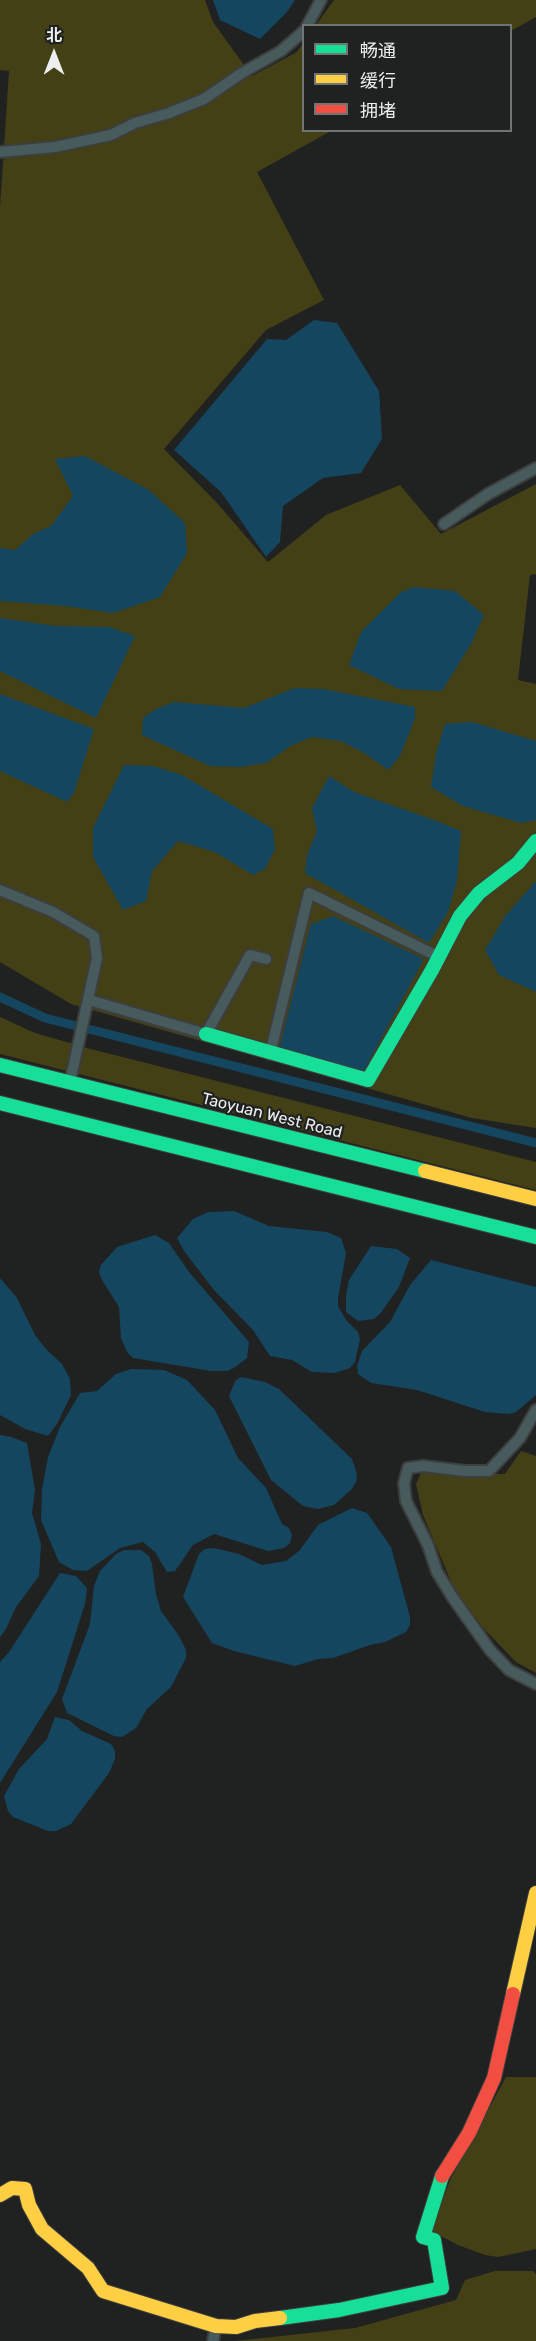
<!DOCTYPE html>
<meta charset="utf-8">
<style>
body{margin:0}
#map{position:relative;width:536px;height:2341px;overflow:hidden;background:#202121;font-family:Rubik,"Noto Sans SC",sans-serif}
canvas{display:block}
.legend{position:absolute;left:302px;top:24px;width:210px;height:108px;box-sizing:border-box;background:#1f2221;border:2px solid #717473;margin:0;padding:8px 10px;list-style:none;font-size:18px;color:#edefee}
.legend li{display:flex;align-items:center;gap:12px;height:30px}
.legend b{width:30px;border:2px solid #717473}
.north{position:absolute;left:24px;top:24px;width:60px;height:60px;-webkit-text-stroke:4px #1f2221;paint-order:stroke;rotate:0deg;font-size:16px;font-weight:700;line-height:24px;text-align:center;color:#edefee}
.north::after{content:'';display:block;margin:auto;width:21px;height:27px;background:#edefee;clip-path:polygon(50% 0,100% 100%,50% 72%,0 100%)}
</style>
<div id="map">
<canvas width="536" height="2341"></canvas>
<ul class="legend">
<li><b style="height:8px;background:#16e098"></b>畅通</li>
<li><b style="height:8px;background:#ffcf43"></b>缓行</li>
<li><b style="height:8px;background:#f24e42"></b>拥堵</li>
</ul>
<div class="north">北</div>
</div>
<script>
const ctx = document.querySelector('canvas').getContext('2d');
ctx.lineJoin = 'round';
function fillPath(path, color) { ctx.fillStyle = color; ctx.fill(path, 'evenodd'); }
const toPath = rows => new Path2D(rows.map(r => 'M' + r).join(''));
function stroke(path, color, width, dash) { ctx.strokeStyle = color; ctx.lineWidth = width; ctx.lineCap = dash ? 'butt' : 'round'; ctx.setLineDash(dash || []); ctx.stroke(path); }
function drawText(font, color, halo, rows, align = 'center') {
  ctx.font = font + ' Rubik,sans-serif'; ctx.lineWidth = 4.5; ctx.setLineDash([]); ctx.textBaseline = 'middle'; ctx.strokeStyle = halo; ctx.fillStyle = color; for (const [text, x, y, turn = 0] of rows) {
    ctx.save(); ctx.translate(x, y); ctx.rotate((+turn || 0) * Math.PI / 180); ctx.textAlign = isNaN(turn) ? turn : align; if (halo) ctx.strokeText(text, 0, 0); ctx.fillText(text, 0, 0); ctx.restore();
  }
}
const green = toPath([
 [0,0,205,0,213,22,252,76,297,52,303,43,304,130,331,131,257,172,324,300,266,330,164,449,217,503,268,562,326,515,400,485,441,534,536,484,536,574,530,575,518,680,536,684,536,1128,472,1118,71,1004,0,962,0,208,9,71,0,70],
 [334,0,536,0,536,17,511,31,510,26,316,25],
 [0,1017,35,1033,91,1049,536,1162,536,1190,0,1054],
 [521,1451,536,1456,536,1673,516,1662,484,1629,455,1591,423,1515,416,1484,421,1473,505,1474],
 [506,2077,536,2077,536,2249,498,2257,485,2255,458,2245,431,2231,451,2178],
 [495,2271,533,2271,536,2274,536,2341,235,2341,355,2328,456,2300,465,2280]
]);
const water = toPath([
 [213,0,295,0,287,12,260,39,220,20],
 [314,320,337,323,379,391,382,439,361,473,323,478,283,506,280,542,266,557,221,492,174,450,267,339,286,340],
 [85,456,149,490,185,523,187,553,160,597,113,613,65,606,0,601,0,548,15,550,33,534,51,526,73,496,55,459],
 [414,587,455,591,484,615,471,644,442,691,399,689,349,665,361,632,401,592],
 [0,618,56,626,109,627,135,636,96,718,0,671],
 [295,688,323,689,415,707,415,718,400,756,388,770,366,754,341,741,312,737,292,745,266,763,240,767,210,766,142,735,143,718,154,710,174,702,244,708],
 [0,694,94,729,74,793,67,802,0,771],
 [472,722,536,741,536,820,521,823,463,806,431,787,436,754,445,724],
 [124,765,153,766,182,775,273,829,275,849,265,869,253,875,215,852,178,841,152,871,146,901,123,910,93,857,93,828],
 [329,776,354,792,434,820,461,831,457,881,448,912,429,943,305,873,307,855,317,831,312,808],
 [536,881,536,992,499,975,485,950,506,915],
 [333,916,424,959,363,1072,279,1050,311,924],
 [234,1211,269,1226,327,1232,341,1238,346,1253,338,1298,338,1306,346,1320,358,1332,360,1339,355,1362,350,1368,335,1373,312,1372,292,1360,270,1356,253,1330,214,1290,184,1251,177,1238,193,1219,208,1212],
 [155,1235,169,1243,189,1272,249,1342,247,1358,234,1368,227,1371,211,1371,133,1358,127,1352,121,1338,119,1307,102,1280,99,1272,101,1265,117,1247],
 [371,1246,397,1249,410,1258,399,1287,380,1314,374,1319,358,1321,346,1312,346,1296,349,1280],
 [431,1260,536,1287,536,1395,516,1412,509,1414,485,1412,417,1390,371,1383,358,1374,357,1366,362,1351,390,1322,410,1285],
 [0,1278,17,1298,35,1335,45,1348,62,1364,70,1379,71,1395,57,1424,48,1436,25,1429,0,1415],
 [131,1369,164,1370,187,1380,215,1410,238,1458,266,1488,282,1524,289,1528,292,1535,290,1543,284,1548,268,1551,214,1534,193,1545,175,1571,167,1572,155,1552,143,1542,120,1548,87,1571,73,1570,59,1562,41,1520,42,1489,48,1457,60,1427,80,1393,97,1391,116,1374],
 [241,1377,265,1382,279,1389,352,1459,357,1474,356,1482,352,1489,334,1505,318,1509,303,1506,271,1480,229,1396,235,1381],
 [0,1435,11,1437,27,1443,35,1490,32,1513,41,1544,39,1576,16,1607,6,1629,0,1637],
 [352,1508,367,1513,391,1547,410,1617,410,1625,406,1632,385,1642,370,1645,333,1658,318,1659,295,1666,234,1651,212,1643,183,1597,199,1554,205,1549,214,1548,239,1554,262,1565,286,1561,299,1551,318,1525],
 [124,1550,141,1550,149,1556,152,1564,156,1594,161,1611,179,1636,186,1650,186,1658,171,1687,147,1709,136,1728,122,1737,114,1736,67,1713,62,1699,90,1624,94,1586,100,1571,116,1554],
 [60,1573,76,1576,87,1588,85,1604,57,1692,0,1783,0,1662,9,1652],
 [55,1717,69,1720,82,1731,111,1744,115,1751,115,1759,109,1773,71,1824,56,1831,48,1831,13,1817,8,1811,4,1796,19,1769,47,1739]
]);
const canal = toPath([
 [0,997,45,1018,536,1143]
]);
const street = toPath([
 [307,26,321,0],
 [0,152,55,147,111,135,135,123,169,113,204,99,242,73,281,51,304,31],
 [444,524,488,494,536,468],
 [0,890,53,912,94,936,97,958,70,1082],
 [89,1000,206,1034,250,955,266,959],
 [270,1054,309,893,439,957],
 [536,1410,520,1438,489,1471,465,1471,423,1466,408,1468,404,1483,406,1501,428,1545,437,1572,453,1598,490,1650,509,1670,536,1684],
 [213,2341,216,2326]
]);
const fast = toPath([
 [206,1034,368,1080,432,970,460,916,479,893,518,863,536,841],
 [0,1065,425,1171],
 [0,1103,536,1237],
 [280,2318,339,2310,442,2288,434,2240,423,2237,442,2176]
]);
const slow = toPath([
 [425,1171,536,1199],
 [513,1994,536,1893],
 [0,2195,12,2188,25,2189,29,2205,42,2229,88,2268,103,2291,216,2326,236,2327,255,2321,280,2318]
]);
const jam = toPath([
 [442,2176,469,2133,494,2078,513,1994]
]);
const streetNames = [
 ["Taoyuan West Road",272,1116,14]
];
fillPath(green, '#434016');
fillPath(water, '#154660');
stroke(canal, '#154660', 9);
stroke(street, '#3d3e3e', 14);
stroke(fast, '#3d3e3e', 16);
stroke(slow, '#3d3e3e', 16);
stroke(jam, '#3d3e3e', 16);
stroke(street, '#475a5c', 10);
stroke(fast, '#16e098', 14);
stroke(slow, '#ffcf43', 14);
stroke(jam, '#f24e42', 14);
drawText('16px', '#edefee', '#1f2221', streetNames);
</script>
